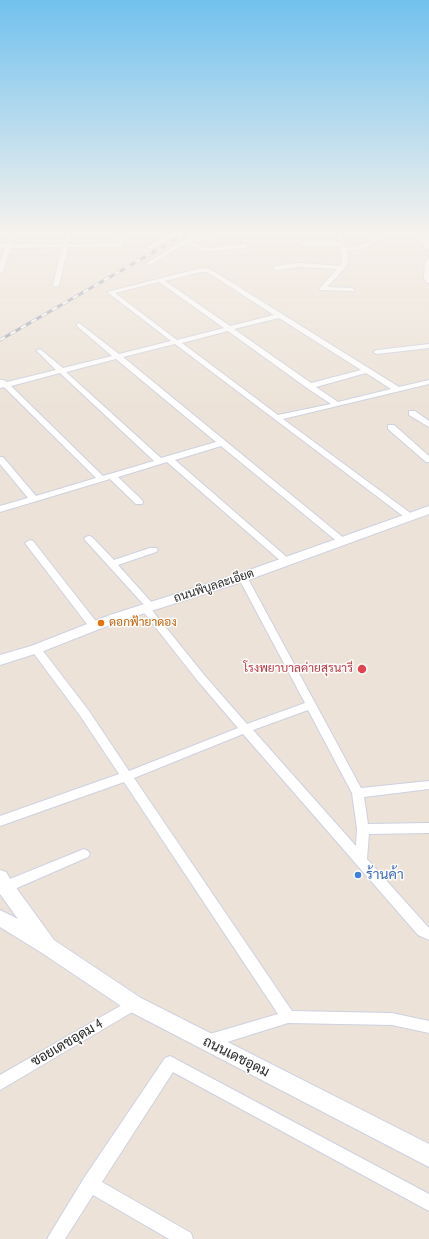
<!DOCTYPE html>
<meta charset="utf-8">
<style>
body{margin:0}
canvas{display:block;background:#ece2d7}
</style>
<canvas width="429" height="1239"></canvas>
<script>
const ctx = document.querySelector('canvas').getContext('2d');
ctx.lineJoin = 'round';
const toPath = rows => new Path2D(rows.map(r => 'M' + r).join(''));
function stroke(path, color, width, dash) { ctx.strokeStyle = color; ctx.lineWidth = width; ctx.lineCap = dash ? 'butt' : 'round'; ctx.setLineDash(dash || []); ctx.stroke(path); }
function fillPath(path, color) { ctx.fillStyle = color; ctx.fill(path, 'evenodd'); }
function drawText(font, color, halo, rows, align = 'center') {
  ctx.font = font + ' "PT Sans Narrow",Sarabun,sans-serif'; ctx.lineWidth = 3; ctx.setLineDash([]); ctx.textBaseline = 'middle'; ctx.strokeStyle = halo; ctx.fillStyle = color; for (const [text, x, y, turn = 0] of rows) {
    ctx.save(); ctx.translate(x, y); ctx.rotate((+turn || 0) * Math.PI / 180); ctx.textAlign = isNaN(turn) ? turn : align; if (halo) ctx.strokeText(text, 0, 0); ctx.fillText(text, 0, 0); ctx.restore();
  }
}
const street = toPath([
 [10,234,16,234,12,244,63,244,65,234,71,234,69,244,117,243,119,234,125,234,123,245,120,247,68,247,59,285,56,287,53,285,62,247,11,248,3,271,0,273,0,262,5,248,0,248,0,244,6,244,10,234],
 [169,234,177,234,151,249,146,248,169,234],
 [196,234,224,234,227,236,224,238,197,239,190,242,200,245,204,248,245,244,248,246,245,248,203,252,196,247,185,244,150,265,145,264,182,241,196,234],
 [336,234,342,234,346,248,359,246,377,237,386,234,396,234,381,239,362,249,347,251,348,262,345,268,327,287,352,288,355,290,354,291,320,290,320,288,337,269,299,267,276,270,273,268,276,266,299,263,340,266,342,262,340,246,303,246,300,244,303,242,339,242,336,234],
 [201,268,210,269,399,387,429,380,429,384,283,419,413,515,414,517,413,519,407,519,175,344,123,357,345,539,347,541,345,543,339,543,221,446,175,460,289,559,291,561,289,563,283,563,167,462,118,477,142,500,143,502,142,504,136,504,110,479,0,512,0,506,28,498,0,464,0,457,3,457,36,496,96,478,4,387,0,388,0,380,3,380,7,382,56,370,38,352,36,351,40,349,63,368,112,356,77,326,77,324,79,323,119,354,171,341,107,292,201,268],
 [201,272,207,272,274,315,230,326,165,281,201,272],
 [159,282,224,328,177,340,115,293,159,282],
 [279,318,361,370,311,383,234,329,279,318],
 [228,331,307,388,331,404,278,415,182,343,228,331],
 [116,359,216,442,161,458,66,372,116,359],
 [60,373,154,461,103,476,11,386,60,373],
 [366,373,391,389,338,402,316,387,366,373],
 [429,344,429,348,377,354,373,352,377,350,429,344],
 [409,411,415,411,429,421,429,427,409,415,409,411],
 [388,425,394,425,429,456,429,462,426,462,388,429,388,425],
 [89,536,92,537,114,560,150,548,156,548,158,550,156,552,118,565,153,604,155,606,151,609,205,676,247,724,305,703,238,577,243,574,246,575,361,788,429,781,429,789,364,797,368,824,429,823,429,833,369,834,367,859,429,928,429,940,418,935,243,734,134,778,292,1011,392,1013,429,1021,429,1033,392,1025,288,1023,208,1048,203,1046,201,1041,203,1036,278,1014,124,782,0,826,0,816,119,774,81,717,32,651,31,649,32,647,40,647,89,711,129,771,238,728,197,680,142,610,140,608,144,605,86,541,84,539,86,537,89,536],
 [308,710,352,793,357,829,356,846,253,730,308,710],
 [30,540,33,541,98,624,99,626,98,628,90,628,25,543,30,540],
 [84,849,88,851,90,854,88,857,10,891,5,892,0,890,0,883,84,849],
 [134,998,139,1000,141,1004,139,1008,0,1090,0,1075,134,998],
 [170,1056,429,1194,429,1211,173,1072,102,1182,191,1233,193,1239,169,1239,93,1195,65,1239,47,1239,84,1178,165,1058,170,1056]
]);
const secondary = toPath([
 [417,234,425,234,429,241,429,250,426,250,417,234],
 [429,258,429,283,426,282,424,278,425,261,429,258],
 [429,506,429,514,248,580,120,621,41,652,0,665,0,655,31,646,110,615,238,574,429,506],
 [0,870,6,872,12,882,54,940,141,998,429,1144,429,1167,127,1010,42,953,0,927,0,910,18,919,0,894,0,870]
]);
const rail = toPath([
 [0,340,185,234]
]);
const markers = [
 [101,623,4,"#e8710a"],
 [362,669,5,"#e0444e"],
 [358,875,4,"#3f7fe0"]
];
const streetNames = [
 ["ถนนพิบูลละเอียด",214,586,-18]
];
const foodNames = [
 ["ดอกฟ้ายาดอง",109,623]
];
const healthNames = [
 ["โรงพยาบาลค่ายสุรนารี",353,669]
];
const nearShopnames = [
 ["ร้านค้า",366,875]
];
const nearStreetnames = [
 ["ซอยเดชอุดม 4",67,1043,-30],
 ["ถนนเดชอุดม",236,1057,27]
];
stroke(street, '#ccd1e2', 2);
stroke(secondary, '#ccd1e2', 2);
fillPath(street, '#fff');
fillPath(secondary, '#fff');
stroke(rail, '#9a9fb4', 3);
stroke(rail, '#fff', 2, [6]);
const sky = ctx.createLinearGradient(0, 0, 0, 408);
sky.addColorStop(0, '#71c1ee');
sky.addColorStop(0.57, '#f6f2ed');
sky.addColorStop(1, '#f6f2ed00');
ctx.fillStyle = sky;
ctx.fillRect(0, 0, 429, 408);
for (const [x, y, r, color] of markers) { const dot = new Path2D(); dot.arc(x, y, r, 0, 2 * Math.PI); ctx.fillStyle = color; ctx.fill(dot); stroke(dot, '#fff', 1.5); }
drawText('12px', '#272727', '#fff', streetNames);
drawText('12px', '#c56008', '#fff', foodNames, 'left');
drawText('12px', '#be3a42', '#fff', healthNames, 'right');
drawText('14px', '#366cbe', '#fff', nearShopnames, 'left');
drawText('14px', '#272727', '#fff', nearStreetnames);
</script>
